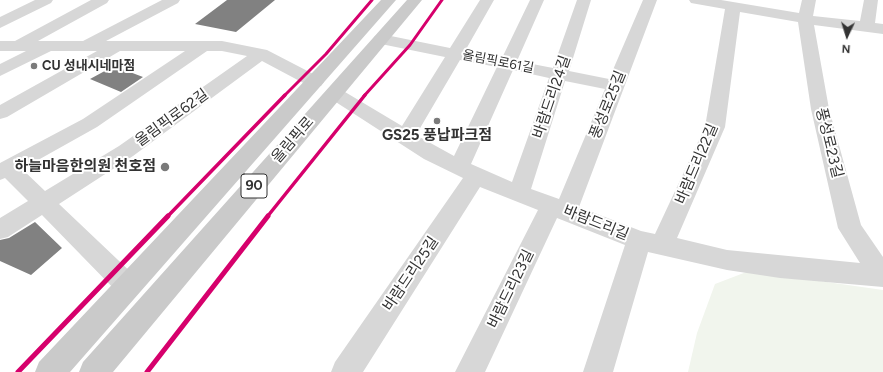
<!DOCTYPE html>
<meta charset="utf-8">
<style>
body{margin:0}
#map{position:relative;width:883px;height:372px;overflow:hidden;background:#fff;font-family:Figtree,sans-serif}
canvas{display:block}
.north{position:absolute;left:827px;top:16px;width:40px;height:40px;-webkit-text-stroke:3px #fff;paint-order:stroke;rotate:184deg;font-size:11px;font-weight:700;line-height:16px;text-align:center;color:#333}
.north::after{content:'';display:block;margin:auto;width:14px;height:18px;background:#333;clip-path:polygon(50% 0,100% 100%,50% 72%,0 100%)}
</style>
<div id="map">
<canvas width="883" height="372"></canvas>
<div class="north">N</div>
</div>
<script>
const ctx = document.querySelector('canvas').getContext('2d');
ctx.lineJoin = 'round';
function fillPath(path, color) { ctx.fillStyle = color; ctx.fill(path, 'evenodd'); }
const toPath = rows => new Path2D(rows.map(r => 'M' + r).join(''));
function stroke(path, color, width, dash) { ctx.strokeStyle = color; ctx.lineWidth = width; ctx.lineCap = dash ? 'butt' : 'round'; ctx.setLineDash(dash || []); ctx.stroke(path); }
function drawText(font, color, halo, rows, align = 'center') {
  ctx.font = font + ' Figtree,"Noto Sans KR",sans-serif'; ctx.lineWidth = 4; ctx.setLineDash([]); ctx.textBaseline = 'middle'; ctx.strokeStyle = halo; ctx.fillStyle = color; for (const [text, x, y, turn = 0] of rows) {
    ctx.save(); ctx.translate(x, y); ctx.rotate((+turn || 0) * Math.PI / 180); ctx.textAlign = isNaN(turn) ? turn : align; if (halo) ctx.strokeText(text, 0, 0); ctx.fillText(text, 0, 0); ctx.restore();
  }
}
const green = toPath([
 [749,271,883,290,883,372,688,372,697,333,715,284]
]);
const building = toPath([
 [227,0,275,0,236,32,195,24],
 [114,66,143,77,121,92,90,79],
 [35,222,62,248,31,275,0,261,0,240,9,238]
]);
const minor = toPath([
 [35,0,53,0,51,3,0,28,0,17,35,0],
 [91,0,109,0,107,3,38,41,83,41,162,0,180,0,178,3,106,41,222,41,267,50,321,78,324,82,321,86,315,87,309,86,262,61,133,156,59,204,137,278,141,286,137,294,128,297,119,294,42,215,8,237,0,239,0,218,28,201,5,178,0,180,0,163,83,119,185,51,120,51,7,117,0,119,0,105,97,51,51,51,0,76,0,64,26,51,0,51,0,41,15,41,91,0],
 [207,51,222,51,247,56,119,146,45,191,22,169,97,127,207,51],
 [480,0,494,0,465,51,502,58,530,0,544,0,517,61,553,68,577,0,591,0,569,71,609,79,643,0,657,0,579,207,641,231,655,234,705,127,725,9,691,3,689,0,721,0,799,13,802,0,816,0,813,16,860,21,864,0,878,0,875,23,883,24,883,34,814,25,829,109,861,225,883,257,883,287,780,278,727,270,648,252,613,372,583,372,625,245,557,218,485,372,455,372,538,210,480,187,363,372,331,372,335,362,463,178,424,159,328,97,325,93,328,89,334,88,340,89,402,126,445,57,381,44,375,42,373,39,375,36,381,34,450,48,480,0],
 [740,12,798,22,811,109,838,228,860,263,727,250,677,238,725,127,740,12],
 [460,60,497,67,454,156,416,135,460,60],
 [513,70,549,78,512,182,471,164,513,70],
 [565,81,605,89,559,199,531,189,565,81]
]);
const major = toPath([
 [381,0,396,0,70,372,35,372,39,362,381,0],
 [407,0,422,0,113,372,79,372,83,362,407,0]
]);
const cyclewayFar2 = toPath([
 [284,96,326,54,372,0],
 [364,96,410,45,442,0]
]);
const cyclewayFar1 = toPath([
 [167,217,285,95],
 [267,217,365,95]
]);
const cycleway = toPath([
 [18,372,168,216],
 [147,372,268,216]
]);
const markers = [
 [34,66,4,"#7a7a7a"],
 [437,121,4,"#7a7a7a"],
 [165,167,5,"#7a7a7a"]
];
const farStreetnames = [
 ["올림픽로61길",498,62,11]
];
const farPoinames = [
 ["CU 성내시네마점",42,66]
];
const shields = [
 [254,186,26]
];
const shieldNames = [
 ["90",254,186]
];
const streetNames = [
 ["바람드리24길",552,97,-71],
 ["풍성로25길",608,105,-68],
 ["올림픽로62길",172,118,-36],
 ["올림픽로",293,140,-49],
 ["풍성로23길",829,143,76],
 ["바람드리22길",697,164,-67],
 ["바람드리길",596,223,22],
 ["바람드리25길",411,274,-56],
 ["바람드리23길",511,289,-64]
];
const poiNames = [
 ["GS25 풍납파크점",437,136],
 ["하늘마음한의원 천호점",156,167,"right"]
];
fillPath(green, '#f1f5ed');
fillPath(building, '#818181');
fillPath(minor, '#d7d7d7');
fillPath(major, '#cacaca');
stroke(cyclewayFar2, '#d6006c', 3);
stroke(cyclewayFar1, '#d6006c', 3.5);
stroke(cycleway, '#d6006c', 5);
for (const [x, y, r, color] of markers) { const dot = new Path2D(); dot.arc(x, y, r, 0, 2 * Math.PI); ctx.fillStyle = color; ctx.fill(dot); stroke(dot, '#fff', 1.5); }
drawText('13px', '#333', '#fff', farStreetnames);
drawText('bold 13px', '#333', '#fff', farPoinames, 'left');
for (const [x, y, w] of shields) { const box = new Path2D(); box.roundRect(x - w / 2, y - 12, w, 24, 3); ctx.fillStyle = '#fff'; ctx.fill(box); stroke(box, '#333', 1); }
drawText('bold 14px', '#333', null, shieldNames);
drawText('15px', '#333', '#fff', streetNames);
drawText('bold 15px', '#333', '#fff', poiNames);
</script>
